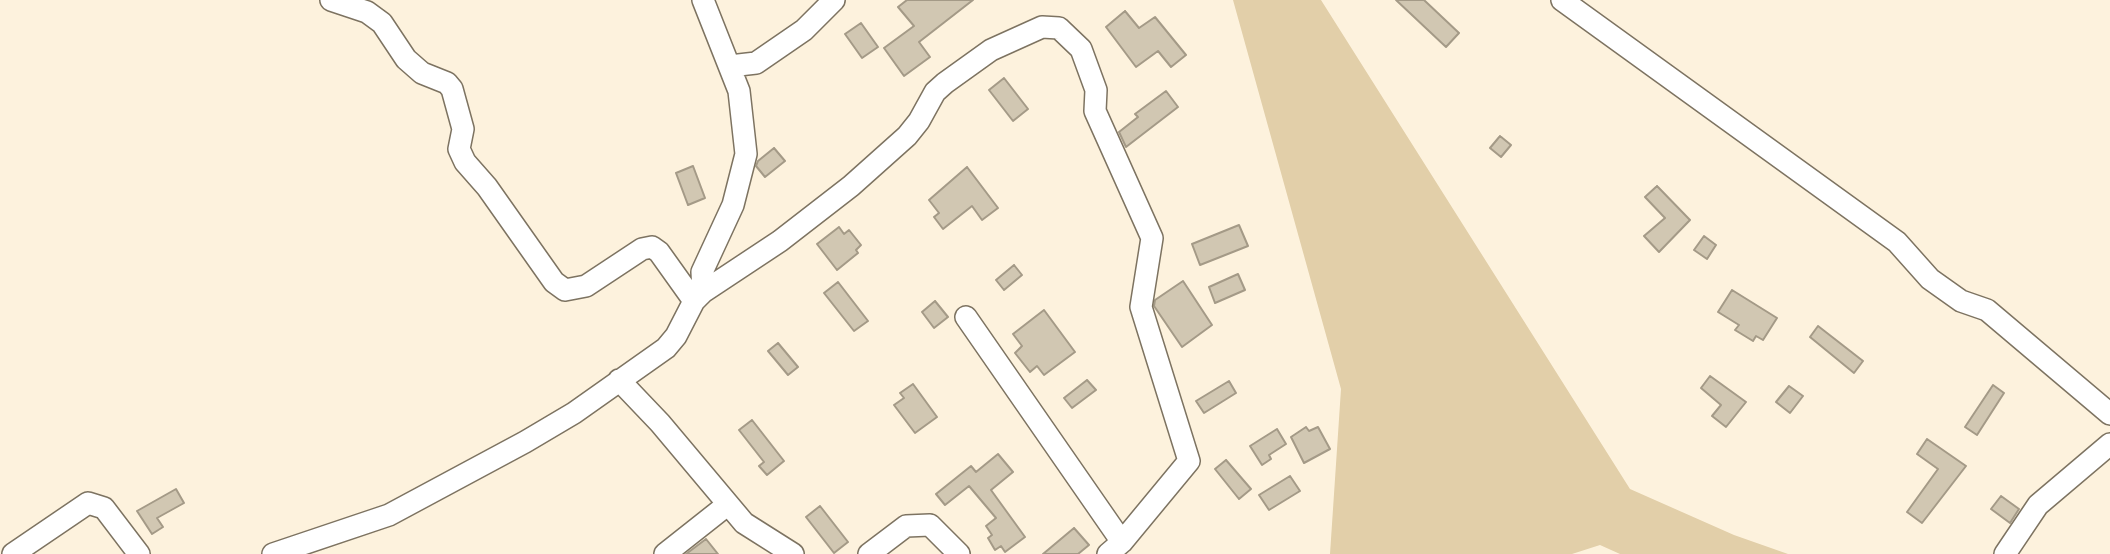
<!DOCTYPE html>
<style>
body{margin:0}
canvas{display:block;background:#fdf2dd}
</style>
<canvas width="2110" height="554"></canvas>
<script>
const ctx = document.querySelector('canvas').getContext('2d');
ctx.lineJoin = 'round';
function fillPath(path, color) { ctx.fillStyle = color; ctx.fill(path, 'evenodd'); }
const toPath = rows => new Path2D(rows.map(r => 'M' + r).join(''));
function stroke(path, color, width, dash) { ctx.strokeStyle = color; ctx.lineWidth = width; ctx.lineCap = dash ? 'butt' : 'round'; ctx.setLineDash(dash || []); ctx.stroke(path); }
const green = toPath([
 [1233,0,1321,0,1630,489,1734,535,1788,554,1620,554,1600,545,1572,554,1330,554,1341,389]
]);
const building = toPath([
 [907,0,973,0,919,42,930,57,904,76,884,48,914,26,898,7,907,0],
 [1396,0,1424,0,1459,33,1446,47,1396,0],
 [1125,11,1139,28,1155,17,1186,55,1171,67,1158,51,1136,67,1106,27,1125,11],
 [861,23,878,47,862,58,845,34,861,23],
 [1004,78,1028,109,1013,121,989,90,1004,78],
 [1166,91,1178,107,1126,147,1119,132,1138,117,1135,114,1166,91],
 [1500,136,1511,145,1501,157,1490,148,1500,136],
 [774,148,785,161,765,177,756,166,758,161,774,148],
 [693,166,705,198,688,205,676,173,693,166],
 [967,167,998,208,982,220,972,206,943,229,934,217,939,213,929,200,967,167],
 [1657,186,1690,220,1659,252,1644,236,1665,218,1645,197,1657,186],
 [1239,225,1248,246,1200,265,1192,244,1239,225],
 [839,227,844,234,849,230,861,245,856,250,858,253,837,270,817,244,839,227],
 [1704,236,1716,245,1707,259,1694,250,1704,236],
 [1014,265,1022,275,1004,290,996,280,1014,265],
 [1238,274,1245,290,1215,303,1209,287,1238,274],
 [1183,281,1212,325,1182,347,1154,306,1155,300,1183,281],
 [838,282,868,321,854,331,824,293,838,282],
 [1732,290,1777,318,1763,340,1756,336,1753,341,1735,330,1739,325,1718,312,1732,290],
 [935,301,948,317,934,328,922,312,935,301],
 [1044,310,1075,352,1044,375,1037,366,1030,372,1015,353,1022,346,1013,334,1044,310],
 [1818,326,1863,361,1854,373,1810,337,1818,326],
 [778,343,798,367,788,375,768,351,778,343],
 [1710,376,1746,402,1726,427,1712,416,1721,405,1701,388,1710,376],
 [1087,380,1096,390,1072,408,1064,398,1087,380],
 [1229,381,1236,393,1204,413,1196,401,1229,381],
 [913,384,937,417,915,433,894,405,904,398,900,393,913,384],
 [1993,385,2004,393,1977,435,1965,427,1993,385],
 [1789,386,1803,396,1790,413,1776,402,1789,386],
 [752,420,784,461,767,475,759,466,764,462,739,430,752,420],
 [1306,427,1309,431,1318,427,1330,449,1304,463,1291,437,1306,427],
 [1277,429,1286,444,1269,455,1271,459,1262,465,1250,446,1277,429],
 [1927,439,1966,466,1922,523,1907,512,1938,469,1917,454,1927,439],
 [998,454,1013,472,991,490,1025,537,1005,552,1001,546,995,550,988,538,992,535,986,526,996,518,969,486,945,505,936,494,971,466,976,472,998,454],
 [1226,460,1251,489,1239,499,1215,469,1226,460],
 [1290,476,1300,491,1269,510,1259,495,1290,476],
 [176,489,184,503,157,518,163,527,152,534,137,511,176,489],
 [2001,496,2019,509,2010,523,1991,509,2001,496],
 [820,506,848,542,834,553,806,517,820,506],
 [1074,528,1089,545,1078,554,1043,554,1074,528],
 [706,539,718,554,686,554,706,539]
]);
const minor = toPath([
 [331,0,367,12,382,23,406,59,422,73,447,83,452,89,463,129,459,149,465,162,487,187,554,282,565,290,586,286,642,249,652,247,659,252,694,301],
 [1562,0,1897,242,1930,279,1961,301,1987,310,2110,414],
 [730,66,756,63,804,30,834,0],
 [703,292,702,272,733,205,746,154,739,91,703,0],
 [966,317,1122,542],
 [619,380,660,423,744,523,793,554],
 [13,554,88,503,104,508,139,554],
 [273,554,389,515,525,442,574,413,666,348,676,336,694,301,703,292,780,241,851,186,907,136,919,121,935,92,945,83,991,50,1042,27,1059,28,1081,49,1096,90,1095,111,1152,238,1141,307,1189,461,1122,542,1108,554],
 [665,554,727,505],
 [869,554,906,526,930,525,959,554],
 [2005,554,2038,505,2110,444]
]);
fillPath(green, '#e2cfa9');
fillPath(building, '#d1c7b2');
stroke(building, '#a49a87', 2);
stroke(minor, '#7d7361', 24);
stroke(minor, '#fff', 21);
</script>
